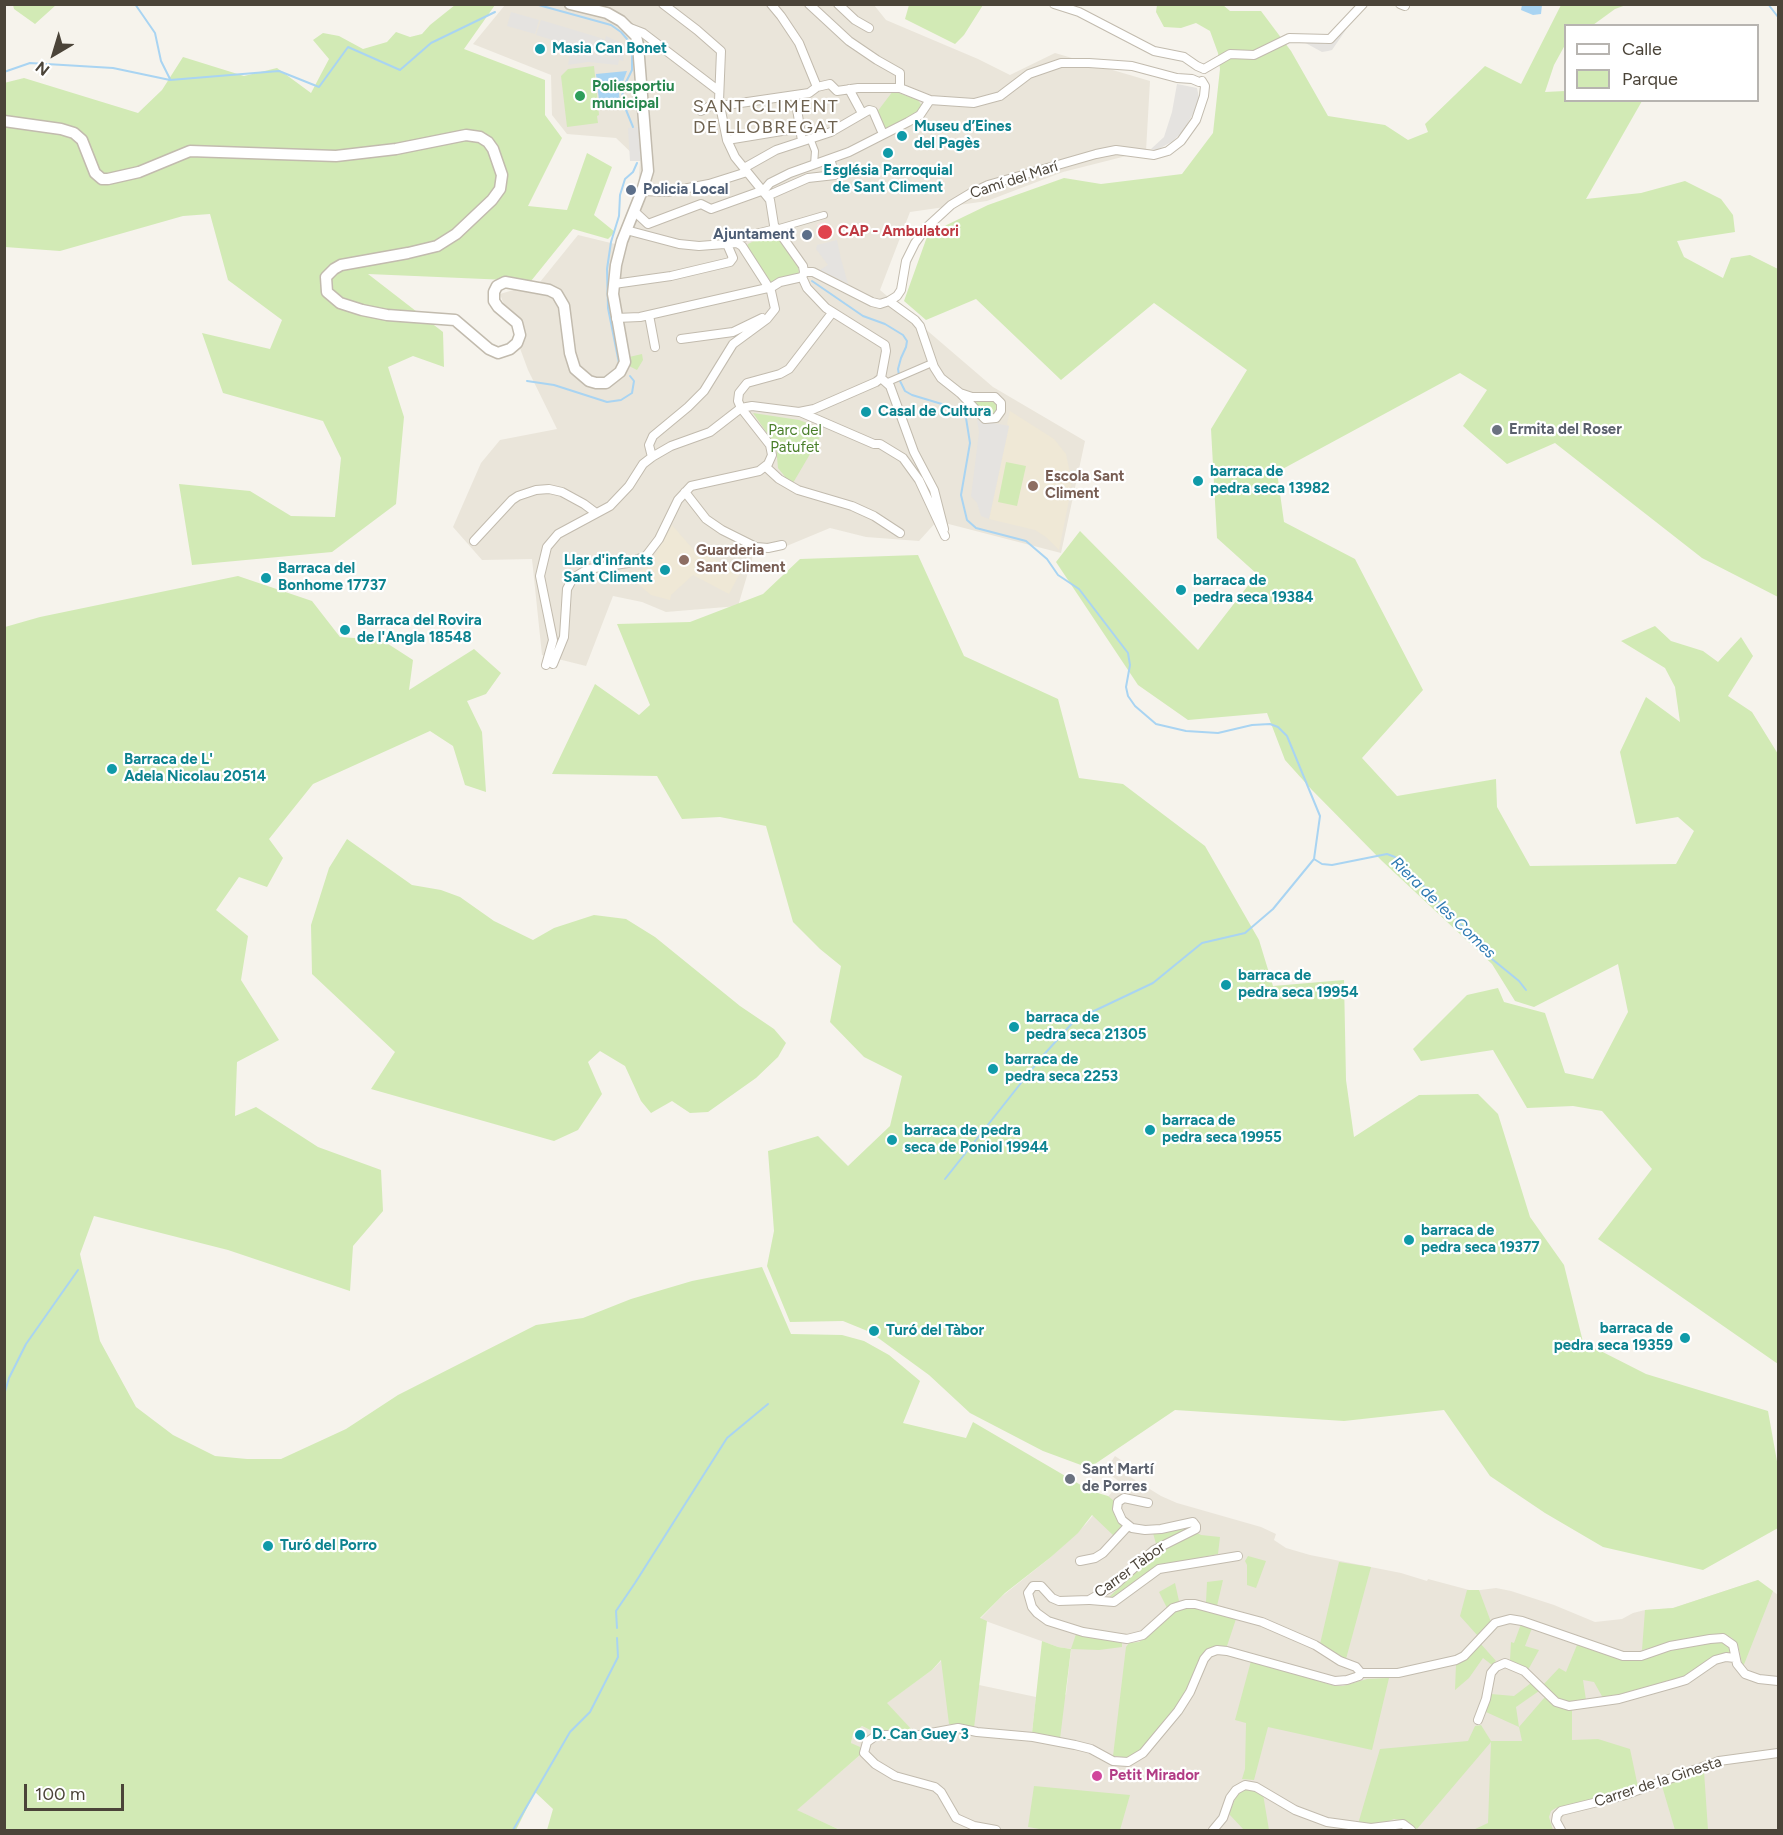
<!DOCTYPE html>
<meta charset="utf-8">
<style>
body{margin:0}
#map{position:relative;width:1783px;height:1835px;overflow:hidden;background:#f6f3ec;font-family:Figtree,sans-serif}
canvas{display:block}
.frame{position:absolute;inset:0;border:6px solid #4b4439;pointer-events:none}
.legend{position:absolute;left:1564px;top:24px;width:195px;height:78px;box-sizing:border-box;background:#fff;border:2px solid #b7b4b0;margin:0;padding:8px 10px;list-style:none;font-size:18px;color:#4b4439}
.legend li{display:flex;align-items:center;gap:12px;height:30px}
.legend b{width:30px;border:2px solid #b7b4b0}
.north{position:absolute;left:24px;top:24px;width:60px;height:60px;-webkit-text-stroke:4px #fff;paint-order:stroke;rotate:218deg;font-size:16px;font-weight:700;line-height:24px;text-align:center;color:#4b4439}
.north::after{content:'';display:block;margin:auto;width:21px;height:27px;background:#4b4439;clip-path:polygon(50% 0,100% 100%,50% 72%,0 100%)}
.scale{position:absolute;left:24px;top:1784px;width:100px;height:27px;box-sizing:border-box;border:3px solid #4b4439;border-top:0;padding-left:8px;font-size:18px;line-height:21px;white-space:nowrap;color:#4b4439;-webkit-text-stroke:4px #fff;paint-order:stroke}
</style>
<div id="map">
<canvas width="1783" height="1835"></canvas>
<div class="frame"></div>
<ul class="legend">
<li><b style="height:8px;background:#fff"></b>Calle</li>
<li><b style="height:16px;background:#d2eab5"></b>Parque</li>
</ul>
<div class="north">N</div>
<div class="scale">100 m</div>
</div>
<script>
const ctx = document.querySelector('canvas').getContext('2d');
ctx.lineJoin = 'round';
function fillPath(path, color) { ctx.fillStyle = color; ctx.fill(path, 'evenodd'); }
const toPath = rows => new Path2D(rows.map(r => 'M' + r).join(''));
function stroke(path, color, width, dash) { ctx.strokeStyle = color; ctx.lineWidth = width; ctx.lineCap = dash ? 'butt' : 'round'; ctx.setLineDash(dash || []); ctx.stroke(path); }
function drawText(font, color, halo, rows, align = 'center') {
  ctx.font = font + ' Figtree,sans-serif'; ctx.lineWidth = 4.5; ctx.setLineDash([]); ctx.textBaseline = 'middle'; ctx.strokeStyle = halo; ctx.fillStyle = color; for (const [text, x, y, turn = 0] of rows) {
    ctx.save(); ctx.translate(x, y); ctx.rotate((+turn || 0) * Math.PI / 180); ctx.textAlign = isNaN(turn) ? turn : align; if (halo) ctx.strokeText(text, 0, 0); ctx.fillText(text, 0, 0); ctx.restore();
  }
}
const residential = toPath([
 [505,5,874,5,886,20,978,59,1010,75,1055,53,1150,81,1146,151,1063,172,987,201,910,212,880,290,993,387,1085,441,1061,553,937,521,919,541,866,537,830,528,777,550,755,549,738,606,666,612,642,602,613,596,586,666,542,655,532,559,482,560,453,527,481,463,500,440,557,429,528,370,500,294,540,282,578,235,615,244,638,190,640,161,616,138,567,134,552,115,551,75,473,44],
 [1115,1456,1131,1467,1127,1475,1161,1496,1177,1503,1261,1527,1276,1534,1274,1540,1286,1548,1310,1555,1401,1573,1427,1581,1428,1579,1473,1591,1496,1588,1511,1591,1554,1605,1595,1622,1622,1619,1633,1613,1645,1610,1673,1608,1758,1580,1778,1595,1778,1830,840,1830,796,1810,860,1755,851,1743,853,1734,862,1726,874,1732,912,1731,886,1703,932,1670,942,1660,979,1685,1036,1697,1032,1733,1066,1694,1071,1649,1058,1647,980,1619,1001,1597,1051,1557,1086,1524,1120,1482,1105,1471]
]);
const education = toPath([
 [1010,411,1054,439,1066,454,1071,478,1070,495,1059,550,1046,537,1035,530,989,519,1009,426,1007,424],
 [672,525,699,556,703,553,740,573,729,594,693,575,671,595,670,600,651,595,633,580,620,579,619,575,641,570,653,558]
]);
const medical = toPath([
 [825,222,832,236,821,239,817,224]
]);
const green = toPath([
 [13,5,13,4,56,5,35,24,14,9],
 [455,5,495,5,464,49,545,80,545,115,562,138,528,206,567,210,587,153,612,167,594,215,615,232,608,239,573,229,531,281,368,274,443,332,444,367,413,356,388,367,404,417,396,504,332,552,192,565,179,484,250,491,291,516,335,517,341,458,323,421,223,393,202,333,270,349,282,320,228,280,210,214,183,216,60,251,5,247,4,83,24,78,138,113,162,90,183,57,244,76,277,68,311,93,329,59,313,40,323,33,339,36,363,49,387,42,396,32,410,37,422,34,430,25],
 [909,5,909,4,983,5,964,35,955,44,905,19],
 [1157,5,1223,5,1230,11,1261,11,1291,51,1328,116,1385,125,1408,140,1428,132,1425,124,1485,66,1521,84,1561,5,1626,5,1615,9,1593,25,1566,26,1565,45,1554,65,1545,92,1565,91,1566,100,1642,101,1586,199,1641,193,1685,181,1721,199,1733,215,1735,232,1677,241,1684,257,1723,278,1731,258,1750,255,1778,269,1778,597,1702,558,1555,443,1507,464,1463,426,1487,390,1460,373,1277,472,1284,522,1355,559,1423,690,1362,758,1397,796,1496,779,1497,807,1530,866,1676,864,1694,831,1678,817,1636,824,1620,752,1646,697,1680,722,1675,687,1665,668,1621,641,1655,626,1671,641,1703,651,1718,662,1741,637,1753,656,1728,696,1752,712,1778,754,1778,1364,1598,1239,1652,1169,1602,1111,1573,1106,1527,1108,1493,1050,1421,1061,1413,1049,1467,995,1498,988,1504,1002,1545,1013,1565,1073,1593,1079,1628,1012,1618,964,1534,1007,1515,1001,1492,964,1382,861,1312,790,1285,760,1267,713,1188,720,1138,685,1056,562,1080,531,1198,650,1257,574,1217,538,1211,429,1247,370,1154,303,1061,380,976,299,926,320,904,301,928,234,988,205,1064,178,1101,184,1182,174,1213,133,1220,69,1218,53,1210,31,1196,23,1181,28,1164,27,1156,12],
 [594,66,599,115,597,116,598,123,567,127,561,76,568,69],
 [893,91,918,100,922,106,916,114,885,129,883,128,877,112],
 [778,235,798,264,799,274,781,277,770,284,747,247,748,244,758,239],
 [642,354,643,360,637,370,629,366,629,357],
 [994,399,999,407,995,415,986,416,970,401],
 [753,413,799,420,821,428,823,432,793,483,786,478,778,468,776,446],
 [1006,462,1026,466,1017,506,998,502],
 [918,555,964,656,1058,699,1079,778,1123,784,1205,846,1259,940,1273,986,1344,980,1346,1080,1354,1137,1419,1095,1478,1094,1498,1114,1530,1217,1564,1265,1583,1342,1646,1374,1768,1411,1778,1467,1778,1528,1703,1570,1603,1547,1545,1513,1490,1476,1444,1410,1344,1421,1175,1410,1089,1468,1043,1451,970,1413,929,1375,870,1332,843,1321,790,1322,767,1266,774,1231,768,1151,818,1136,848,1166,890,1126,902,1076,864,1057,830,1022,841,966,820,949,793,922,766,826,720,817,682,819,657,776,552,774,595,684,639,715,650,705,617,624,690,622,763,594,800,559],
 [238,576,312,601,340,637,382,640,413,660,409,690,474,649,501,673,486,694,467,701,482,732,486,792,465,785,453,746,430,731,313,784,269,839,283,858,267,887,239,877,216,910,248,936,241,980,279,1040,237,1062,235,1116,256,1107,318,1147,381,1170,383,1211,353,1246,350,1291,228,1250,94,1216,80,1254,100,1341,136,1407,173,1435,215,1456,247,1459,281,1459,346,1429,398,1395,536,1325,583,1318,631,1299,692,1281,762,1267,791,1334,842,1335,864,1341,889,1355,920,1381,903,1423,966,1438,973,1422,1091,1491,1108,1496,1114,1501,1114,1511,1123,1526,1114,1536,1092,1515,1078,1533,1051,1557,1005,1593,980,1618,987,1621,974,1728,949,1724,941,1660,932,1670,887,1703,913,1731,874,1732,862,1726,853,1734,851,1743,860,1747,860,1755,797,1810,840,1830,547,1830,553,1809,535,1792,516,1830,5,1830,5,627,40,617],
 [347,839,412,885,441,890,460,897,494,921,533,940,554,928,594,915,626,919,655,937,740,1006,774,1029,786,1043,778,1057,756,1078,708,1112,690,1113,672,1101,651,1113,641,1101,625,1066,600,1051,588,1062,602,1094,578,1130,554,1141,371,1089,395,1052,312,974,311,925,329,868],
 [1191,1527,1183,1533,1156,1544,1153,1533],
 [1197,1533,1201,1535,1220,1537,1218,1554,1157,1566,1116,1596,1108,1598,1155,1554],
 [1248,1556,1266,1561,1256,1588,1247,1585,1247,1565,1245,1561],
 [1339,1562,1371,1567,1346,1659,1320,1644],
 [1223,1580,1217,1606,1206,1602,1207,1582],
 [1758,1580,1773,1591,1743,1667,1738,1645,1732,1638,1726,1635,1689,1638,1642,1650,1645,1610,1673,1608],
 [1175,1583,1179,1601,1167,1608,1159,1592],
 [1467,1590,1479,1590,1491,1622,1477,1635,1460,1616],
 [1193,1607,1236,1619,1227,1646,1218,1646,1206,1650,1182,1699,1142,1749,1130,1758,1113,1756,1126,1647,1129,1643,1139,1642,1146,1637,1177,1610],
 [1521,1624,1532,1628,1525,1646,1539,1650,1528,1670,1510,1660,1511,1642,1514,1643],
 [1076,1634,1122,1643,1122,1647,1099,1650,1071,1649,1060,1739,1032,1733,1042,1641,1058,1647,1071,1649],
 [1720,1642,1726,1643,1731,1652,1710,1658,1680,1679,1625,1693,1603,1698,1594,1682,1583,1680,1586,1700,1567,1702,1558,1699,1543,1685,1559,1668,1566,1672,1577,1645,1622,1660,1637,1659,1690,1646],
 [1480,1643,1496,1661,1492,1665,1483,1658,1469,1678,1455,1690,1456,1664,1467,1658],
 [1251,1661,1335,1686,1343,1686,1367,1679,1389,1678,1372,1750,1268,1727,1254,1780,1242,1779,1245,1769,1246,1723,1235,1720],
 [1531,1683,1539,1691,1516,1707,1519,1727,1545,1697,1557,1707,1572,1710,1572,1740,1598,1739,1630,1749,1638,1787,1556,1808,1551,1811,1549,1817,1553,1830,1473,1830,1488,1823,1491,1742,1417,1829,1407,1822,1400,1820,1394,1819,1383,1823,1358,1824,1380,1749,1468,1741,1475,1726,1481,1725,1491,1741,1522,1741,1519,1727,1486,1712,1491,1694,1514,1696],
 [1704,1771,1708,1830,1675,1830,1662,1786],
 [1034,1786,1130,1795,1120,1830,1045,1830,1028,1827],
 [1250,1789,1263,1794,1269,1830,1244,1830,1229,1814,1237,1794,1243,1790]
]);
const parking = toPath([
 [511,12,539,20,535,34,507,26],
 [541,20,604,39,599,54,536,35],
 [1350,24,1332,50,1328,51,1322,52,1300,40,1325,44,1333,41],
 [606,36,619,42,624,47,623,61,601,54],
 [571,49,619,60,618,65,588,62,568,65],
 [1177,84,1197,88,1199,98,1196,109,1183,131,1173,141,1157,150,1151,149,1164,137,1172,112],
 [639,127,641,161,630,161,628,128],
 [837,240,841,259,848,284,820,270,828,265,816,249,817,245],
 [977,420,1009,426,989,519,981,516,977,503,971,496,979,432]
]);
const water = toPath([
 [1522,5,1542,5,1541,14,1533,15,1521,10],
 [627,71,619,92,620,106,617,109,600,109,596,74]
]);
const stream = toPath([
 [135,4,155,33,161,61,170,79],
 [535,4,611,25,621,32,627,39,632,51,632,70,623,88,622,100,633,127],
 [1768,4,1778,17],
 [4,72,30,63,113,68,170,80,279,71,319,87,348,47,400,70,431,43,495,12],
 [812,281,863,316,885,324,903,335,907,341,906,347,901,358,898,369,900,381,905,391,912,395,955,408,966,418,970,443,961,495,967,520,976,528,1026,541,1047,559,1058,575,1079,589,1128,653,1130,665,1126,687,1128,696,1135,706,1156,724,1186,731,1218,733,1252,725,1270,724,1278,727,1287,736,1320,816,1314,859,1322,864,1332,865,1387,854,1395,857,1452,915,1492,959,1519,981,1526,990],
 [619,363,608,308,607,269,611,242,619,216,620,195,625,179,633,172,637,163],
 [527,381,554,385,607,402,621,400,632,393,634,381,630,376],
 [945,1179,1040,1059,1075,1020,1153,983,1202,943,1245,933,1273,909,1314,859],
 [4,1395,9,1378,26,1344,78,1270],
 [617,1628,616,1611,635,1583,727,1438,768,1404],
 [513,1830,570,1732,590,1712,618,1657,617,1638]
]);
const pedestrian = toPath([
 [810,138,815,151,814,165],
 [776,229,824,215],
 [888,382,932,363]
]);
const minor = toPath([
 [663,4,697,30,721,51,719,101,727,140,735,157,770,200,774,225,803,266,804,272],
 [771,4,781,16,799,43,817,87],
 [809,4,849,41,877,60,900,73,900,88],
 [838,4,855,20,869,28],
 [1054,4,1079,12,1154,51,1184,57,1197,66,1204,69],
 [1400,4,1405,6],
 [630,28,643,33,719,91],
 [1204,69,1230,54,1254,55,1289,38,1330,39,1363,4],
 [849,89,862,113],
 [795,96,802,141],
 [720,106,809,93,817,87,830,84,837,91,858,88,900,88,930,100,974,103,1000,96,1029,74,1061,63,1089,63,1132,66,1177,78,1192,79,1199,82,1202,81],
 [701,111,719,101],
 [727,140,800,128],
 [744,168,776,150,831,132,869,110,873,111,883,134],
 [764,190,770,183,790,173,849,152,908,122,920,115,930,100],
 [642,191,667,192,709,184,747,172],
 [767,196,808,178,835,175,830,159],
 [634,211,648,224,701,204,711,209,764,190],
 [626,230,679,244,699,246,737,243,739,238,776,229],
 [804,272,813,272,872,302,880,304,889,301,897,296,901,290,906,261,915,243,926,228,951,205,971,193,988,185,1096,154,1116,150,1154,155,1168,151,1181,141,1196,120,1204,96,1205,86,1202,81],
 [804,273,802,277,807,288,826,308,885,345,886,351,881,378],
 [614,284,671,276,730,262,733,258,727,244],
 [889,301,915,320,920,326,934,367,941,378,960,393,985,419,996,418,1001,411,1001,403,995,397,972,397,960,393],
 [649,315,655,347],
 [616,318,640,317,772,287,780,282,802,277],
 [681,339,733,332,762,318],
 [881,378,890,386,914,452,934,490,944,529],
 [800,412,874,444,880,444,903,458,919,480,945,536],
 [652,457,649,445,653,436,688,407,704,391,733,344,767,319,775,309,771,291,742,246,737,243],
 [766,467,779,479,798,490,852,506,874,516,900,533],
 [685,492,706,519,722,530,756,547,768,548,782,545],
 [474,541,512,500,518,496,536,490,549,489,562,492,584,504,596,513],
 [553,664,564,637,567,589,573,578,588,569,628,563,646,556,659,539,678,500,691,486,759,471,768,464,772,455,770,445,741,408,738,401,739,393,747,383,780,374,789,369,832,313],
 [546,665,553,640,540,576,547,547,558,534,610,506,629,486,643,464,652,457,671,446,710,432,741,408,752,406,799,412,814,409,876,382,881,378],
 [1148,1503,1124,1498,1118,1502,1117,1509,1122,1520,1132,1528,1145,1530,1161,1529,1193,1522,1196,1526,1196,1529,1154,1550,1115,1585,1089,1600,1059,1601,1052,1598,1041,1586,1033,1586,1028,1593,1032,1607,1037,1613,1048,1621,1083,1632,1127,1639,1143,1635,1173,1608,1186,1604,1195,1604,1262,1622,1315,1645,1340,1661,1356,1667,1361,1673],
 [1080,1561,1095,1558,1103,1553,1128,1526],
 [1090,1600,1114,1602,1159,1569,1238,1556],
 [1478,1720,1486,1699,1491,1673,1496,1667,1505,1663,1524,1671,1556,1702,1569,1706,1619,1699,1676,1683,1686,1680,1715,1660,1726,1657,1735,1658],
 [996,1830,974,1826,956,1818,941,1792,935,1787,895,1776,875,1764,864,1753,867,1742,877,1735,920,1735,958,1728,977,1732,1033,1737,1075,1745,1091,1749,1113,1761,1128,1762,1143,1753,1178,1711,1190,1692,1204,1659,1209,1653,1217,1650,1227,1651,1335,1681,1347,1680,1359,1676,1361,1673,1398,1673,1456,1660,1464,1656,1495,1623,1510,1619,1522,1621,1623,1656,1641,1656,1670,1646,1710,1639,1723,1638,1733,1645,1737,1664,1745,1674,1759,1679,1778,1681],
 [1213,1830,1223,1818,1230,1798,1236,1790,1245,1785,1256,1787,1295,1810,1327,1822,1371,1828,1403,1824,1411,1830],
 [1561,1830,1556,1821,1557,1815,1561,1811,1622,1796,1719,1761,1778,1753]
]);
const tertiary = toPath([
 [4,121,61,129,74,133,82,140,95,173,102,179,108,179,139,172,190,151,336,156,396,149,466,135,480,137,488,142,493,149,502,175,500,189,492,200,456,234,437,246,408,253,341,265,334,269,326,277,327,292,340,303,362,310,387,315,455,320,489,349,498,353,510,349,517,343,520,335,517,323,498,307,494,301,494,292,497,286,505,282,549,290,557,294,564,306,570,353,575,369,589,381,596,383,606,383,620,372,625,362,613,294,616,265,622,241,642,191,648,171,638,45,636,36,621,21,607,13,570,4]
]);
const markers = [
 [540,49,6,"#0f9aa8"],
 [580,96,6,"#2e9e5b"],
 [902,136,6,"#0f9aa8"],
 [888,153,6,"#0f9aa8"],
 [631,190,6,"#5c6f8a"],
 [825,232,8,"#e0444e"],
 [807,235,6,"#5c6f8a"],
 [866,412,6,"#0f9aa8"],
 [1497,430,6,"#6b7280"],
 [1198,481,6,"#0f9aa8"],
 [1033,486,6,"#8d6e63"],
 [684,560,6,"#8d6e63"],
 [665,570,6,"#0f9aa8"],
 [266,578,6,"#0f9aa8"],
 [1181,590,6,"#0f9aa8"],
 [345,630,6,"#0f9aa8"],
 [112,769,6,"#0f9aa8"],
 [1226,985,6,"#0f9aa8"],
 [1014,1027,6,"#0f9aa8"],
 [993,1069,6,"#0f9aa8"],
 [1150,1130,6,"#0f9aa8"],
 [892,1140,6,"#0f9aa8"],
 [1409,1240,6,"#0f9aa8"],
 [874,1331,6,"#0f9aa8"],
 [1685,1338,6,"#0f9aa8"],
 [1070,1479,6,"#6b7280"],
 [268,1546,6,"#0f9aa8"],
 [860,1735,6,"#0f9aa8"],
 [1097,1776,6,"#d1479c"]
];
const cultureNames = [
 ["Masia Can Bonet",552,49],
 ["Museu d’Eines",914,127],
 ["del Pagès",914,144],
 ["Església Parroquial",888,171,"center"],
 ["de Sant Climent",888,188,"center"],
 ["Casal de Cultura",878,412],
 ["barraca de",1210,472],
 ["pedra seca 13982",1210,489],
 ["Llar d'infants",653,561,"right"],
 ["Sant Climent",653,578,"right"],
 ["Barraca del",278,569],
 ["Bonhome 17737",278,586],
 ["barraca de",1193,581],
 ["pedra seca 19384",1193,598],
 ["Barraca del Rovira",357,621],
 ["de l'Angla 18548",357,638],
 ["Barraca de L'",124,760],
 ["Adela Nicolau 20514",124,777],
 ["barraca de",1238,976],
 ["pedra seca 19954",1238,993],
 ["barraca de",1026,1018],
 ["pedra seca 21305",1026,1035],
 ["barraca de",1005,1060],
 ["pedra seca 2253",1005,1077],
 ["barraca de",1162,1121],
 ["pedra seca 19955",1162,1138],
 ["barraca de pedra",904,1131],
 ["seca de Poniol 19944",904,1148],
 ["barraca de",1421,1231],
 ["pedra seca 19377",1421,1248],
 ["barraca de",1673,1329,"right"],
 ["pedra seca 19359",1673,1346,"right"],
 ["Turó del Tàbor",886,1331],
 ["Turó del Porro",280,1546],
 ["D. Can Guey 3",872,1735]
];
const leisureNames = [
 ["Poliesportiu",592,87],
 ["municipal",592,104]
];
const streetNames = [
 ["Camí del Marí",1014,180,-18],
 ["Carrer Tàbor",1130,1570,-36],
 ["Carrer de la Ginesta",1658,1782,-18]
];
const serviceNames = [
 ["Policia Local",643,190],
 ["Ajuntament",795,235,"right"]
];
const healthNames = [
 ["CAP - Ambulatori",838,232]
];
const worshipNames = [
 ["Ermita del Roser",1509,430],
 ["Sant Martí",1082,1470],
 ["de Porres",1082,1487]
];
const parkNames = [
 ["Parc del",795,431],
 ["Patufet",795,448]
];
const educationNames = [
 ["Escola Sant",1045,477],
 ["Climent",1045,494],
 ["Guarderia",696,551],
 ["Sant Climent",696,568]
];
const hotelNames = [
 ["Petit Mirador",1109,1776]
];
const waterNames = [
 ["Riera de les Comes",1443,908,44]
];
const quarterNames = [
 ["SANT CLIMENT",766,107],
 ["DE LLOBREGAT",766,128]
];
fillPath(residential, '#eae5da');
fillPath(education, '#efe8d6');
fillPath(medical, '#f6e3e0');
fillPath(green, '#d2eab5');
fillPath(parking, '#e5e3e0');
fillPath(water, '#a9d4f2');
stroke(stream, '#a9d4f2', 2);
stroke(pedestrian, '#c2bbae', 8);
stroke(minor, '#c2bbae', 10);
stroke(tertiary, '#c2bbae', 13);
stroke(pedestrian, '#fff', 6);
stroke(minor, '#fff', 8);
stroke(tertiary, '#fff', 10);
for (const [x, y, r, color] of markers) { const dot = new Path2D(); dot.arc(x, y, r, 0, 2 * Math.PI); ctx.fillStyle = color; ctx.fill(dot); stroke(dot, '#fff', 2); }
drawText('bold 15px', '#0d838f', '#fff', cultureNames, 'left');
drawText('bold 15px', '#27864d', '#fff', leisureNames, 'left');
drawText('15px', '#4b4439', '#fff', streetNames);
drawText('bold 15px', '#4e5e75', '#fff', serviceNames, 'left');
drawText('bold 15px', '#be3a42', '#fff', healthNames, 'left');
drawText('bold 15px', '#5b616d', '#fff', worshipNames, 'left');
drawText('15px', '#4a7f2a', '#fff', parkNames);
drawText('bold 15px', '#785e54', '#fff', educationNames, 'left');
drawText('bold 15px', '#b23c85', '#fff', hotelNames, 'left');
drawText('italic 16px', '#2e7ab2', '#fff', waterNames);
ctx.letterSpacing = '1.5px';
drawText('18px', '#6e6250', '#fff', quarterNames);
ctx.letterSpacing = '0px';
</script>
